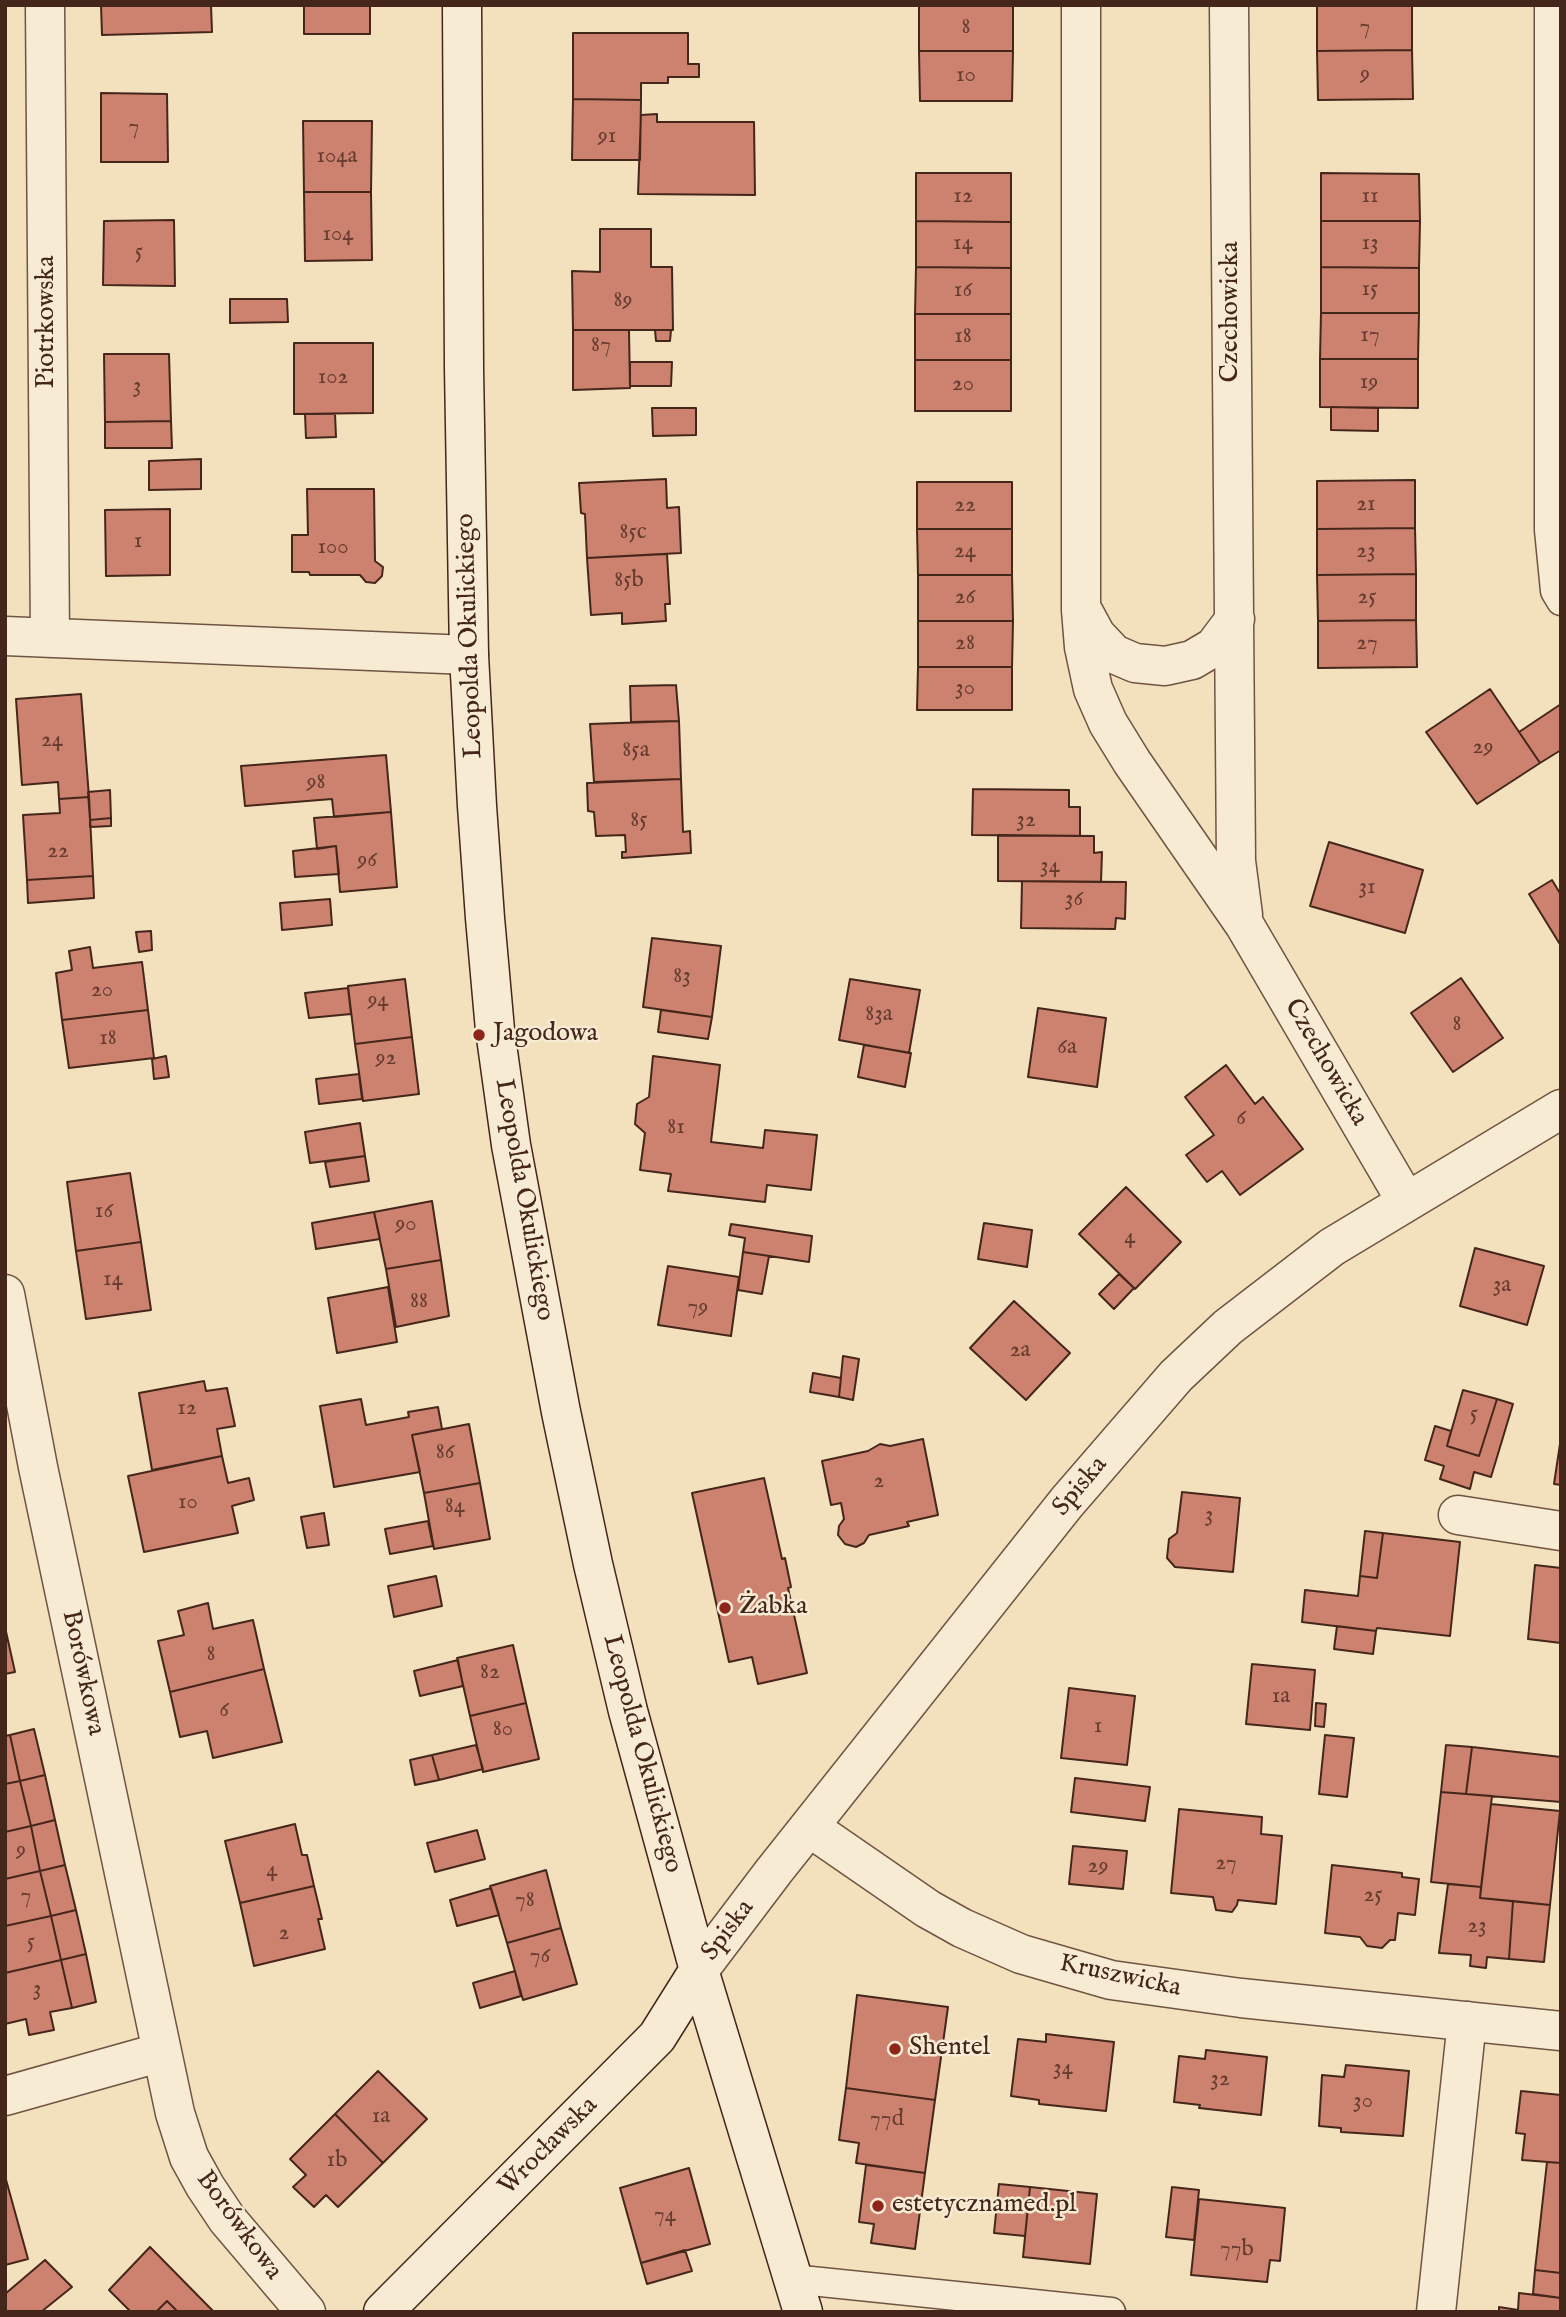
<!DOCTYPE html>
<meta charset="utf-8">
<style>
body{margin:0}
#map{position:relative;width:1566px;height:2317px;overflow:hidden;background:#f3e0bc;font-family:"IM FELL English",serif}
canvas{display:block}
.frame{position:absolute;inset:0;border:7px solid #45261a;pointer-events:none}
</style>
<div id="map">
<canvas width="1566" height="2317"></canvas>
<div class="frame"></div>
</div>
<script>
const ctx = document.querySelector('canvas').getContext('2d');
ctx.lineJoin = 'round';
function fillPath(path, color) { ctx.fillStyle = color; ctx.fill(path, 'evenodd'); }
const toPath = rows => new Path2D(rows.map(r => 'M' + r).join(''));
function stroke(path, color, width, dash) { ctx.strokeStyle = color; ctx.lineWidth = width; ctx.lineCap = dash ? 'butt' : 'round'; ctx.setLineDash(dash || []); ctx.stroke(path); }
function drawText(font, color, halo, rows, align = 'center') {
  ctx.font = font + ' "IM FELL English",serif'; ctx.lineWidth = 5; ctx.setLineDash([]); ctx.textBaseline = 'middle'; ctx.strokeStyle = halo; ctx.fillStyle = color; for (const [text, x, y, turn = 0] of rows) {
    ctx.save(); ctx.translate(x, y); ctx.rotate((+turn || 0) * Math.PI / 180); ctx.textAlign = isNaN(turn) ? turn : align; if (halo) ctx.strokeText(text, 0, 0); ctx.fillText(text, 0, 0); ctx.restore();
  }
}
const building = toPath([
 [101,5,211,5,212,32,102,35,101,5],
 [304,5,370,5,370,34,304,34,304,5],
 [919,5,1013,5,1013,51,919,51,919,5],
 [1317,5,1412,5,1412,50,1317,51,1317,5],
 [573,33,688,33,688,64,699,64,699,77,668,77,668,83,641,83,641,100,573,99,573,33],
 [1412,50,1413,99,1318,100,1317,51,1412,50],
 [919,51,1013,51,1012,101,920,101,919,51],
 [101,93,167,94,168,162,101,162,101,93],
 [573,99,641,100,640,160,572,160,573,99],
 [657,114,657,122,754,122,755,195,638,194,641,115,657,114],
 [303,121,372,121,371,192,304,192,303,121],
 [916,173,1011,173,1011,222,916,221,916,173],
 [1321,173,1419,174,1420,221,1321,221,1321,173],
 [304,192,371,192,372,260,305,261,304,192],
 [174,220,175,286,103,285,104,221,174,220],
 [916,221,1011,222,1011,268,916,267,916,221],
 [1321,221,1420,221,1419,268,1321,267,1321,221],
 [600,229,651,229,651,267,672,267,673,330,573,330,572,271,600,272,600,229],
 [916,267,1011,268,1011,314,915,314,916,267],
 [1321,267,1419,268,1419,313,1321,313,1321,267],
 [230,299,287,299,288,322,230,323,230,299],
 [1321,313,1419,313,1418,359,1320,359,1321,313],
 [915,314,1011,314,1011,360,915,360,915,314],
 [573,330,629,330,630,388,573,390,573,330],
 [655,330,671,330,670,341,656,341,655,330],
 [294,343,373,343,373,413,294,414,294,343],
 [104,354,169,354,171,421,105,422,104,354],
 [1320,359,1418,359,1418,408,1320,407,1320,359],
 [915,360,1011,360,1011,411,915,411,915,360],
 [630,362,672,362,671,386,630,386,630,362],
 [1331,407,1378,408,1378,431,1331,430,1331,407],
 [652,408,696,408,696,435,653,436,652,408],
 [305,414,335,414,336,437,306,438,305,414],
 [171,421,172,448,105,448,105,422,171,421],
 [201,459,201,489,149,490,149,461,201,459],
 [666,479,667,508,679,507,681,553,587,558,585,514,581,513,579,483,666,479],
 [1415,480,1415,528,1317,529,1317,481,1415,480],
 [917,482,1012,482,1012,529,917,529,917,482],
 [307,489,374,489,375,561,383,567,382,576,375,583,366,582,360,575,310,575,309,572,292,572,292,535,308,535,307,489],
 [170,509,170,575,106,576,105,510,170,509],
 [1415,528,1416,574,1317,575,1317,529,1415,528],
 [917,529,1012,529,1012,575,918,575,917,529],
 [667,554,670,604,665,604,666,621,622,624,622,613,591,615,587,558,667,554],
 [1416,574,1416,620,1318,621,1317,575,1416,574],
 [918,575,1012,575,1013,621,918,621,918,575],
 [1416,620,1417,667,1318,668,1318,621,1416,620],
 [918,621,1013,621,1012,667,918,667,918,621],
 [918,667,1012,667,1012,710,917,710,918,667],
 [676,685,679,721,631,722,630,686,676,685],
 [1490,689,1540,763,1477,804,1426,732,1490,689],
 [81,694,89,797,59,799,58,782,22,785,16,699,81,694],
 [1561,704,1561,750,1540,763,1519,732,1561,704],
 [679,721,681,779,594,782,590,724,679,721],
 [386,755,391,812,334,817,332,799,245,806,241,766,386,755],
 [681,779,683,832,690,831,691,853,622,858,622,852,626,852,625,835,596,836,594,812,588,811,587,783,681,779],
 [973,789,1069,790,1069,807,1080,807,1080,836,972,835,973,789],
 [110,790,111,818,90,820,88,792,110,790],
 [89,797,93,876,27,880,23,815,60,813,59,799,89,797],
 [391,812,397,887,340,892,336,846,317,849,314,818,391,812],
 [111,818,111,826,90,827,90,820,111,818],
 [998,835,1094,836,1094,853,1102,852,1101,882,998,881,998,835],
 [1329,842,1423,870,1405,933,1310,906,1329,842],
 [336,846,339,874,295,877,293,851,336,846],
 [93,876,94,898,28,903,27,880,93,876],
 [1552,880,1561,895,1561,946,1529,894,1552,880],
 [1022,881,1126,882,1125,919,1116,918,1115,929,1021,928,1022,881],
 [330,899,332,925,282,930,280,903,330,899],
 [151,931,152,950,139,952,136,932,151,931],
 [652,938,721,946,712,1017,643,1007,652,938],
 [90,947,93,968,142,962,148,1010,62,1020,56,973,72,970,69,951,90,947],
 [1461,978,1503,1038,1453,1072,1411,1013,1461,978],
 [405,979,412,1037,355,1044,348,986,405,979],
 [850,979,920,990,909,1053,839,1040,850,979],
 [348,988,351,1014,309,1018,305,993,348,988],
 [1038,1008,1106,1018,1097,1087,1028,1077,1038,1008],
 [148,1010,154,1058,69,1068,62,1020,148,1010],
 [661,1010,712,1017,708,1039,658,1032,661,1010],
 [412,1037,419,1094,363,1101,355,1044,412,1037],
 [864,1045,911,1053,905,1087,858,1077,864,1045],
 [166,1056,169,1077,154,1079,152,1059,166,1056],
 [653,1056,720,1065,711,1142,763,1148,765,1130,817,1135,811,1190,767,1185,765,1202,668,1191,671,1174,640,1170,645,1133,635,1124,637,1104,649,1097,653,1056],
 [1226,1065,1255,1104,1263,1097,1303,1149,1240,1195,1222,1171,1207,1182,1186,1155,1214,1135,1185,1097,1226,1065],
 [359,1074,362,1099,319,1104,316,1079,359,1074],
 [360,1123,365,1156,310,1163,305,1132,360,1123],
 [365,1156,369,1181,330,1187,325,1162,365,1156],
 [130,1173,141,1242,76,1251,67,1182,130,1173],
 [1126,1187,1181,1242,1135,1289,1079,1234,1126,1187],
 [432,1201,441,1260,386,1269,374,1212,432,1201],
 [374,1212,380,1239,316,1249,312,1223,374,1212],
 [984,1223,1032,1230,1027,1267,978,1259,984,1223],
 [731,1224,812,1236,809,1262,743,1252,745,1238,729,1235,731,1224],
 [141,1242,151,1310,86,1319,76,1251,141,1242],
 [1475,1248,1544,1266,1527,1325,1460,1306,1475,1248],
 [743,1252,769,1256,762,1294,738,1290,743,1252],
 [441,1260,449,1316,396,1327,386,1269,441,1260],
 [668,1266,739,1277,731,1336,658,1325,668,1266],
 [1119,1274,1134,1288,1114,1309,1099,1294,1119,1274],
 [388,1287,397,1342,337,1353,328,1298,388,1287],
 [1014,1301,1070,1353,1026,1400,970,1348,1014,1301],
 [843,1356,859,1359,853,1400,839,1397,843,1356],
 [813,1373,841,1378,839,1397,810,1392,813,1373],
 [204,1381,206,1391,227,1388,235,1426,217,1429,222,1456,152,1470,139,1393,204,1381],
 [1463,1390,1497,1399,1479,1456,1447,1446,1463,1390],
 [361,1399,366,1425,409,1417,408,1412,438,1407,442,1429,412,1435,420,1472,334,1487,320,1406,361,1399],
 [1497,1399,1513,1404,1491,1477,1474,1472,1470,1489,1440,1479,1444,1466,1425,1460,1435,1426,1451,1431,1447,1446,1479,1456,1497,1399],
 [469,1424,480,1483,424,1493,412,1435,469,1424],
 [923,1439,938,1515,907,1522,909,1526,869,1535,864,1543,856,1547,845,1544,838,1535,839,1526,844,1519,841,1503,831,1505,822,1461,868,1451,880,1444,890,1446,923,1439],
 [1560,1444,1561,1444,1561,1485,1554,1484,1560,1444],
 [222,1456,228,1483,249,1478,254,1500,232,1506,238,1533,144,1552,128,1476,222,1456],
 [764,1478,782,1559,785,1558,791,1587,788,1588,807,1673,758,1684,752,1657,729,1662,692,1493,764,1478],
 [480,1483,490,1539,434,1549,424,1493,480,1483],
 [1182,1492,1240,1498,1233,1572,1175,1567,1167,1558,1169,1539,1177,1533,1182,1492],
 [324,1513,329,1545,307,1548,301,1517,324,1513],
 [428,1521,433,1546,390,1554,385,1529,428,1521],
 [1365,1531,1383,1533,1377,1578,1360,1576,1365,1531],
 [1383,1533,1460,1542,1450,1636,1377,1628,1376,1631,1302,1622,1305,1590,1358,1596,1360,1576,1377,1578,1383,1533],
 [1535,1565,1561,1568,1561,1643,1528,1639,1535,1565],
 [436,1576,442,1606,394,1617,388,1586,436,1576],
 [208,1603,213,1629,253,1620,264,1669,170,1692,158,1641,184,1635,178,1611,208,1603],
 [1337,1626,1376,1631,1373,1654,1334,1649,1337,1626],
 [5,1627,15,1672,5,1674,5,1627],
 [513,1645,526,1703,470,1716,457,1658,513,1645],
 [458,1660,463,1686,420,1696,414,1671,458,1660],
 [1252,1664,1315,1670,1310,1730,1246,1724,1252,1664],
 [264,1669,282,1742,213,1758,207,1731,180,1737,170,1692,264,1669],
 [1069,1688,1135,1696,1127,1765,1061,1758,1069,1688],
 [526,1703,539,1759,483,1772,470,1716,526,1703],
 [1316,1703,1326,1704,1324,1727,1315,1726,1316,1703],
 [34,1729,45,1775,20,1781,10,1735,34,1729],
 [10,1735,20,1781,5,1784,5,1736,10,1735],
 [1325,1735,1354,1738,1347,1797,1319,1794,1325,1735],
 [476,1745,483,1769,439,1780,432,1755,476,1745],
 [1446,1745,1472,1747,1466,1794,1441,1792,1446,1745],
 [1472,1747,1561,1757,1561,1802,1466,1794,1472,1747],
 [432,1755,439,1780,415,1785,410,1760,432,1755],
 [45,1775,55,1820,31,1826,20,1781,45,1775],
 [1075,1778,1150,1787,1145,1821,1071,1812,1075,1778],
 [20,1781,31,1826,5,1832,5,1784,20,1781],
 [1441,1792,1492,1796,1481,1887,1431,1882,1441,1792],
 [1491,1804,1560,1811,1550,1905,1480,1898,1491,1804],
 [1179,1809,1262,1817,1261,1834,1282,1836,1276,1904,1238,1900,1237,1905,1232,1912,1216,1910,1213,1897,1171,1893,1179,1809],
 [55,1820,65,1865,40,1871,31,1826,55,1820],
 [295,1824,302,1855,307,1855,314,1886,240,1903,225,1841,295,1824],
 [31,1826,40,1871,5,1879,5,1832,31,1826],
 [477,1830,485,1859,435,1872,427,1843,477,1830],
 [1073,1846,1127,1851,1123,1889,1069,1884,1073,1846],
 [65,1865,76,1910,51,1916,40,1871,65,1865],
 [1332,1865,1402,1873,1402,1877,1419,1879,1415,1915,1398,1913,1395,1940,1390,1940,1382,1948,1367,1946,1360,1937,1325,1933,1332,1865],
 [546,1870,561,1928,507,1943,490,1886,546,1870],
 [40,1871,51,1916,5,1926,5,1879,40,1871],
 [1448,1884,1481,1887,1480,1898,1513,1901,1509,1959,1487,1957,1486,1968,1470,1966,1471,1955,1439,1953,1448,1884],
 [314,1886,322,1919,318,1919,325,1949,254,1966,240,1903,314,1886],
 [491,1888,499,1915,457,1926,450,1900,491,1888],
 [1513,1901,1550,1905,1544,1962,1509,1959,1513,1901],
 [76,1910,86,1954,61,1960,51,1916,76,1910],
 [51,1916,61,1960,5,1973,5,1926,51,1916],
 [561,1928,577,1984,523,2000,507,1943,561,1928],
 [86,1954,96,2002,72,2008,61,1960,86,1954],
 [61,1960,72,2008,50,2012,54,2030,29,2035,26,2019,5,2024,5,1973,61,1960],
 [515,1971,521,1996,480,2008,473,1983,515,1971],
 [857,1995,948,2007,935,2100,846,2088,857,1995],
 [1046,2034,1114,2042,1106,2111,1039,2104,1039,2100,1011,2096,1018,2039,1046,2042,1046,2034],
 [1206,2050,1267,2057,1261,2115,1199,2108,1200,2105,1174,2102,1179,2056,1205,2059,1206,2050],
 [1346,2065,1409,2071,1403,2136,1341,2132,1341,2128,1319,2126,1322,2075,1344,2077,1346,2065],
 [378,2071,427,2119,383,2163,335,2114,378,2071],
 [846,2088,935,2100,925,2173,856,2163,859,2143,839,2140,846,2088],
 [1521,2091,1561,2095,1561,2163,1522,2160,1525,2134,1516,2133,1521,2091],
 [335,2114,383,2163,338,2207,326,2195,314,2207,293,2187,306,2175,290,2159,335,2114],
 [1547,2162,1561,2163,1561,2273,1535,2270,1547,2162],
 [866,2165,925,2173,915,2249,871,2243,874,2224,859,2222,866,2165],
 [689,2168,710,2244,641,2263,620,2188,689,2168],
 [5,2176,28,2259,5,2265,5,2176],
 [999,2184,1030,2187,1025,2236,994,2233,999,2184],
 [1030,2187,1097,2194,1090,2264,1023,2257,1030,2187],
 [1172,2187,1199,2190,1194,2240,1166,2237,1172,2187],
 [1199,2199,1285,2208,1280,2261,1270,2260,1267,2282,1191,2275,1199,2199],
 [150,2247,214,2312,178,2312,167,2301,156,2312,131,2312,109,2290,150,2247],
 [685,2250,692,2271,647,2284,641,2263,685,2250],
 [45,2260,72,2287,41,2312,5,2312,5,2294,45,2260],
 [1535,2270,1561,2273,1561,2298,1533,2294,1535,2270],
 [1519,2293,1561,2298,1561,2312,1499,2312,1499,2307,1518,2310,1519,2293],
 [167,2301,178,2312,156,2312,167,2301]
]);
const lane = toPath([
 [1549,5,1549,530,1555,591,1561,601],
 [792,2279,1111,2312]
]);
const street = toPath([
 [45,5,50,638],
 [1081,5,1081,610,1084,647,1093,689,1108,723,1132,762,1244,924,1406,1201],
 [1229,5,1236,861,1243,915],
 [1083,611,1096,635,1114,654,1135,663,1165,666,1192,660,1214,647,1235,619],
 [5,636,469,655],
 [5,1294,38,1467,175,2113,189,2157,205,2186,227,2219,306,2312],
 [1458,1515,1561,1531],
 [809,1827,928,1909,962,1928,1021,1954,1111,1980,1241,1998,1561,2031],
 [699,1970,774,1871,1067,1502,1176,1376,1228,1327,1332,1247,1561,1109],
 [5,2096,162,2052],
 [1436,2312,1467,2021]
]);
const secondary = toPath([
 [462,5,464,368,469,655,477,806,485,918,495,1030,511,1145,561,1412,593,1564,628,1711,699,1970,803,2312],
 [383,2312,657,2037,699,1970]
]);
const markers = [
 [479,1035,7,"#8f2418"],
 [725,1608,7,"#8f2418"],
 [895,2049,7,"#8f2418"],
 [878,2206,7,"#8f2418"]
];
const numberNames = [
 ["8",966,28],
 ["7",1365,28],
 ["9",1365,75],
 ["10",966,76],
 ["7",134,128],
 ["91",607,137],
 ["104a",337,157],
 ["12",963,197],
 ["11",1370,197],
 ["104",338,235],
 ["14",963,244],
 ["13",1370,244],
 ["5",139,253],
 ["15",1370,290],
 ["16",963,291],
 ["89",623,301],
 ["17",1370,336],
 ["18",963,337],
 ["87",601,346],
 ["102",333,378],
 ["19",1369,383],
 ["20",963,385],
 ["3",137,387],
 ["21",1366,505],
 ["22",965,506],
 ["85c",633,533],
 ["1",138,542],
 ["100",333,548],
 ["24",965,552],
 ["23",1366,552],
 ["85b",629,581],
 ["26",965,598],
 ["25",1367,598],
 ["28",965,644],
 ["27",1367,644],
 ["30",965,689],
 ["24",52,741],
 ["29",1483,748],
 ["85a",636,751],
 ["98",316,783],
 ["85",639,821],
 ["32",1026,821],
 ["22",58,852],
 ["96",367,861],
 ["34",1050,867],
 ["31",1367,888],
 ["36",1074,900],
 ["83",682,977],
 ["20",102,991],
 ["94",378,1001],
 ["83a",879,1015],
 ["8",1457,1025],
 ["18",108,1039],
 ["6a",1067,1048],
 ["92",386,1059],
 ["6",1241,1119],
 ["81",676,1128],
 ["16",104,1212],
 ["90",406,1225],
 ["4",1130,1238],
 ["14",113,1280],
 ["3a",1502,1286],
 ["88",419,1302],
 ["79",698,1308],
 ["2a",1020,1351],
 ["12",187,1409],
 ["5",1474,1415],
 ["86",445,1453],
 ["2",879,1482],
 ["10",188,1503],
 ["84",455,1507],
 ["3",1209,1516],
 ["8",211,1655],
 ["82",490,1673],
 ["1a",1281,1697],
 ["6",224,1711],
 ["1",1098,1727],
 ["80",503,1730],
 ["9",21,1851],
 ["27",1226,1864],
 ["29",1098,1867],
 ["4",272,1871],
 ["25",1373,1896],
 ["7",26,1897],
 ["78",525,1901],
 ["23",1477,1927],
 ["2",284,1934],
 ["5",31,1943],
 ["76",540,1957],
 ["3",37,1990],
 ["34",1063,2069],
 ["32",1220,2080],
 ["30",1363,2102],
 ["1a",381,2117],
 ["77d",887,2120],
 ["1b",337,2161],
 ["74",665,2216],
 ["77b",1237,2250]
];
const streetNames = [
 ["Czechowicka",1232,312,-90],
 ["Piotrkowska",48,322,-90],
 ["Leopolda Okulickiego",471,636,-92],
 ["Czechowicka",1325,1063,60],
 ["Leopolda Okulickiego",523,1200,80],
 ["Spiska",1081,1487,-50],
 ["Borówkowa",82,1673,78],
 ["Leopolda Okulickiego",641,1754,75],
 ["Spiska",729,1931,-53],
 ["Kruszwicka",1120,1977,12],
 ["Wrocławska",549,2147,-45],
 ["Borówkowa",238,2226,54]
];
const poiNames = [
 ["Jagodowa",493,1035],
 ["Żabka",739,1608],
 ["Shentel",909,2049],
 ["estetycznamed.pl",892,2206]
];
fillPath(building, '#cd8270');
stroke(building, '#45261a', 2);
stroke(lane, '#705442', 31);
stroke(street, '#705442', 41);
stroke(secondary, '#45261a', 41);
stroke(lane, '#f7ebd3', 28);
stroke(street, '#f7ebd3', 38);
stroke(secondary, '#f7ebd3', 38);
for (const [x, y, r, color] of markers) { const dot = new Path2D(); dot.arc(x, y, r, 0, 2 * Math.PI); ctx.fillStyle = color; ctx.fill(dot); stroke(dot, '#f7ebd3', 2.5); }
drawText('23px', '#673d30', null, numberNames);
drawText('26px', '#45261a', '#f7ebd3', streetNames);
drawText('26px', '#45261a', '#f7ebd3', poiNames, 'left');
</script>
